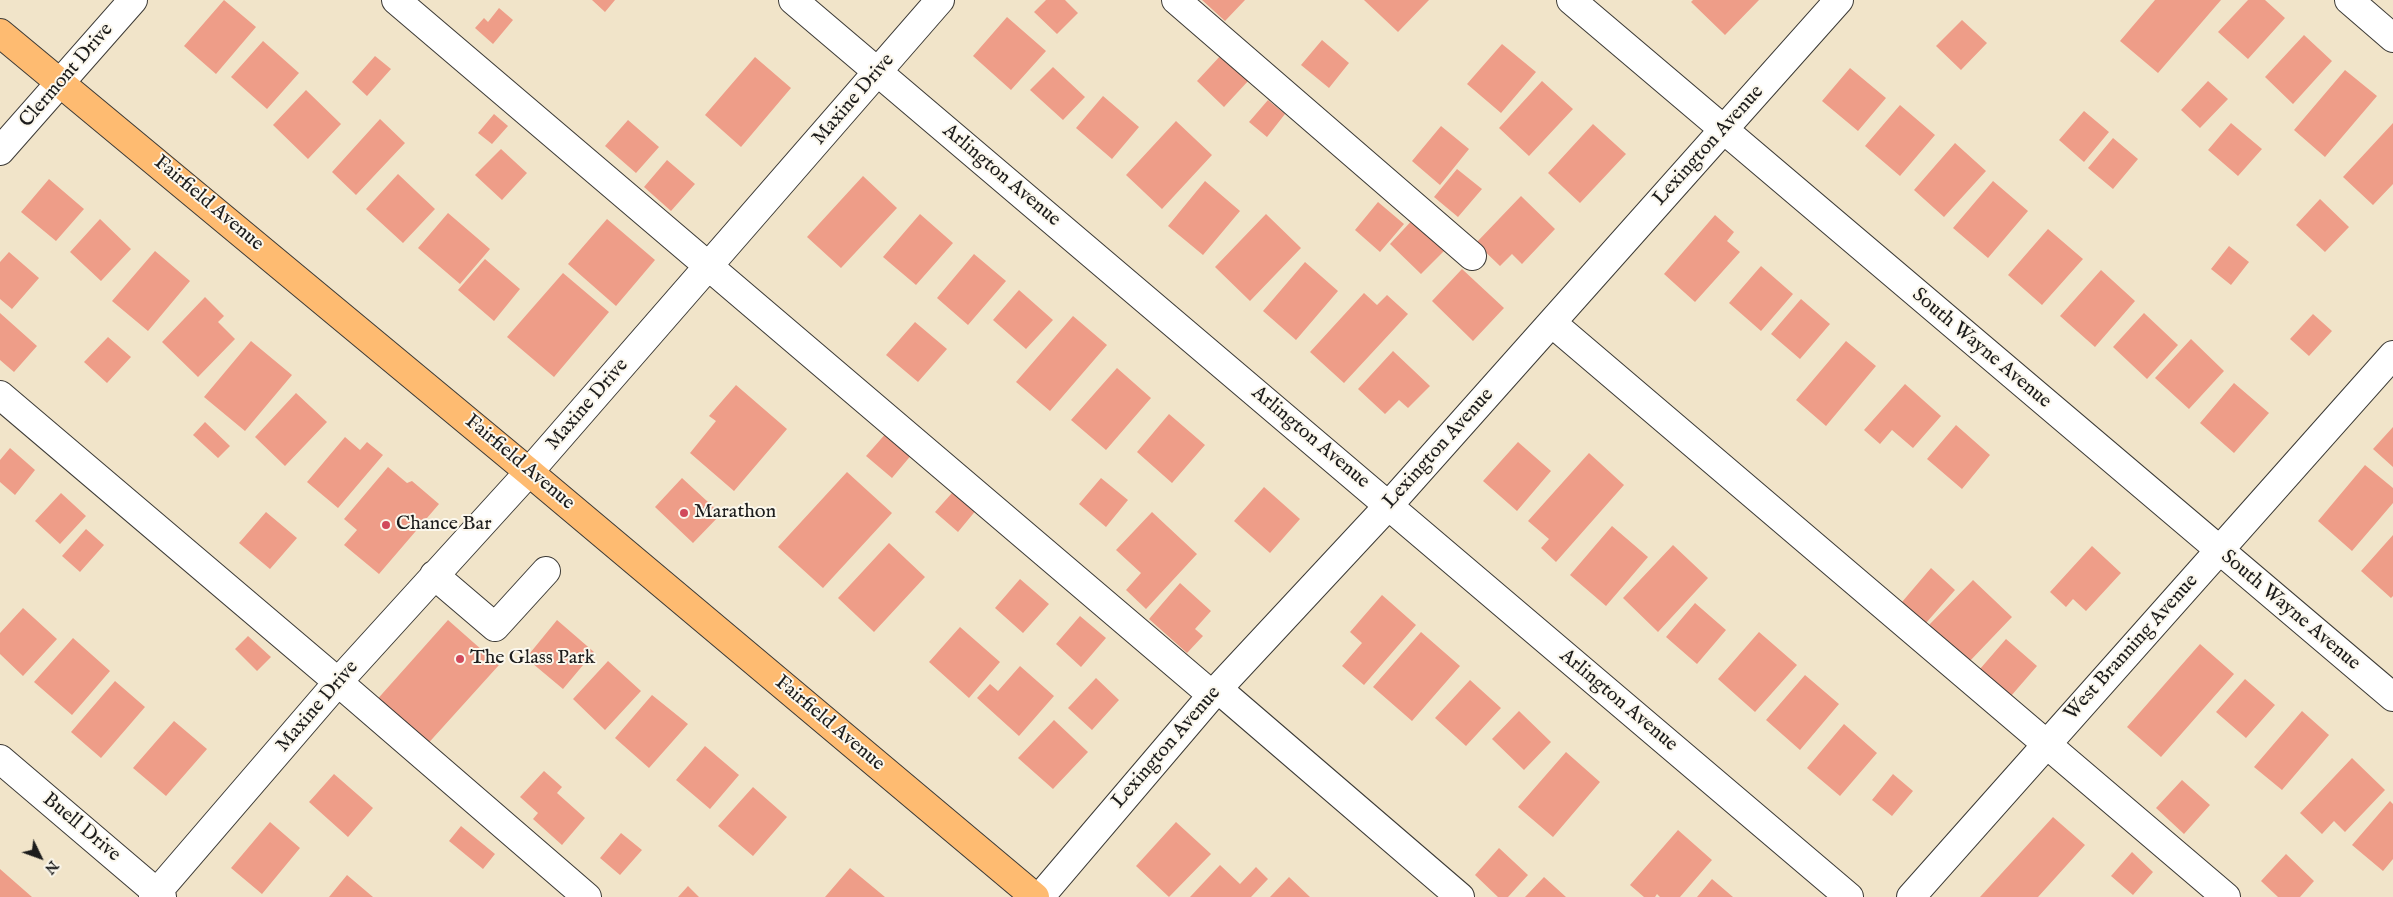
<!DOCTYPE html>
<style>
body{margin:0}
#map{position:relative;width:2393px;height:897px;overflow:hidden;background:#f1e4c9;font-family:"IM FELL English",serif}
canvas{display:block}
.north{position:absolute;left:15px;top:832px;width:50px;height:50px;-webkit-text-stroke:4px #fbf7ec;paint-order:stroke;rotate:132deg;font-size:14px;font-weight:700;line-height:20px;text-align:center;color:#1c1c1c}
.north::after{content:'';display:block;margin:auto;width:18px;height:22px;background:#1c1c1c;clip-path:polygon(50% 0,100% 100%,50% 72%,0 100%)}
</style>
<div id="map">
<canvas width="2393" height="897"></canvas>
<div class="north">N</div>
</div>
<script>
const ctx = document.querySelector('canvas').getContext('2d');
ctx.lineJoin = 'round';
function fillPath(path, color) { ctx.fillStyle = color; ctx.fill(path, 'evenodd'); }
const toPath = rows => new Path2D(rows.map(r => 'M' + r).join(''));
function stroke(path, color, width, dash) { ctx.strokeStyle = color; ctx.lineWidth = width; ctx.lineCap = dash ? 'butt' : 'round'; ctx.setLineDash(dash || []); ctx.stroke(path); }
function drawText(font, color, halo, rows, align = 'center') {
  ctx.font = font + ' "IM FELL English",serif'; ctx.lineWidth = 4; ctx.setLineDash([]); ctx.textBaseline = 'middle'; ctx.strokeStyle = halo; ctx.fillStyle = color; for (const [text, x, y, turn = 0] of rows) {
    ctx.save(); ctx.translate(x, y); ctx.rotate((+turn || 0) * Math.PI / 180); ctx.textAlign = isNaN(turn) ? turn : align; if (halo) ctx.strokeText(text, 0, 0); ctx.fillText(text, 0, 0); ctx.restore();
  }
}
const building = toPath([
 [224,0,256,27,216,74,184,46],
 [592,0,615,0,605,12],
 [1046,0,1065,0,1078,13,1057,34,1034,12],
 [1202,0,1245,0,1225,21],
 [1364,0,1429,0,1398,32],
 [1693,0,1759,0,1725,35,1691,2],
 [2155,0,2221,0,2158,73,2120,41],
 [2248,0,2265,0,2285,18,2248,59,2218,32],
 [499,8,513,20,493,44,475,28,484,18,488,22],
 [1007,17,1046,51,1011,90,973,56],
 [1962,20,1987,43,1961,70,1936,46],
 [2304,35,2332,61,2293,104,2265,77],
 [1322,40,1349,63,1329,88,1301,65],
 [263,41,299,73,267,109,231,77],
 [1502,44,1536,72,1501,113,1467,84],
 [1222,54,1249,80,1224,107,1197,81],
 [375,56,391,69,367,96,352,82],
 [755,57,791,88,741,147,705,115],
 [1053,67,1085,97,1063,120,1030,90],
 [1850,68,1886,98,1858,131,1822,101],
 [2345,70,2377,96,2325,157,2294,130],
 [1542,81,1573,109,1529,156,1499,128],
 [2208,81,2228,99,2200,128,2181,110],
 [306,90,341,124,308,159,273,125],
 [1103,96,1139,127,1112,159,1076,128],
 [1268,100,1285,114,1267,137,1249,122],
 [1900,105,1935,135,1900,176,1865,146],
 [2084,111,2109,132,2084,162,2059,140],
 [494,114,508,126,492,144,478,133],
 [380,119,405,143,356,195,332,172],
 [628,120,659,147,636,173,605,146],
 [1176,121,1212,155,1162,209,1126,175],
 [2231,123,2262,149,2238,176,2208,150],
 [2393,123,2393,184,2373,205,2343,177],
 [1593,124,1626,154,1580,203,1548,173],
 [1441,126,1469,149,1440,185,1412,161],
 [2113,138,2138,159,2113,189,2088,168],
 [1955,143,1986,171,1944,217,1914,190],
 [501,149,527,173,502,200,475,175],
 [667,160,695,184,671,211,644,187],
 [1457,169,1482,189,1458,217,1434,197],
 [398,174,435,209,403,243,366,209],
 [863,176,897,208,841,268,807,237],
 [49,179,84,209,56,241,21,212],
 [1205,181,1240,211,1203,255,1168,226],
 [1993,181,2028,211,1988,258,1953,228],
 [1521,196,1555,229,1522,264,1512,254,1500,266,1476,243],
 [2320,199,2349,227,2325,252,2296,225],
 [1378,202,1404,224,1380,252,1355,230],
 [448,213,490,249,460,284,418,248],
 [920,214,953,243,916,285,883,257],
 [1266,214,1301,248,1250,301,1215,267],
 [1715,215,1734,232,1727,241,1740,252,1695,302,1664,274],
 [1416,216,1448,247,1421,274,1390,244],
 [100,219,131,249,101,281,70,252],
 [607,219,655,260,616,306,568,264],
 [2048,229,2083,259,2042,305,2008,275],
 [2229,246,2249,262,2231,285,2211,269],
 [155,251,190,281,148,331,112,301],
 [9,252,39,278,12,309,0,299,0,262],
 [974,254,1006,281,968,325,937,298],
 [485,259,520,289,494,321,458,290],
 [1305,262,1338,291,1296,340,1263,311],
 [1761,266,1793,294,1761,331,1729,303],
 [1462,269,1504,308,1473,341,1432,301],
 [2101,270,2135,301,2095,347,2060,316],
 [563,273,609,312,554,377,507,337],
 [1019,290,1053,320,1026,349,993,320],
 [1364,293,1377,305,1387,295,1408,314,1344,383,1310,352],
 [205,297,224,316,218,322,235,339,198,377,162,342],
 [1801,299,1830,324,1800,359,1771,334],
 [0,313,37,346,14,372,0,360],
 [2144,313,2178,345,2147,379,2113,347],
 [2313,314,2332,331,2309,356,2290,339],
 [1073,316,1107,345,1050,411,1016,382],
 [915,322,947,349,918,382,886,355],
 [108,337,131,357,107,383,84,362],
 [2191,339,2224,371,2189,409,2155,378],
 [251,341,292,375,245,431,204,397],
 [1846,341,1876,366,1826,426,1796,400],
 [1393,351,1430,386,1408,408,1399,400,1385,414,1358,389],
 [1117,368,1151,398,1106,450,1071,420],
 [2234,383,2269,413,2234,453,2200,423],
 [1905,384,1941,416,1913,448,1892,430,1880,444,1864,430],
 [736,385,787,429,734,491,690,453,716,421,709,416],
 [296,393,327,422,285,466,255,437],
 [1169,414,1205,445,1172,483,1137,452],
 [205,422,230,446,218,458,193,435],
 [1956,425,1990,455,1962,489,1927,459],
 [2393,427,2393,467,2373,449],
 [888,431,913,453,892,478,866,456],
 [345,437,360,450,367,442,383,455,338,508,307,482],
 [1518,442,1551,471,1517,511,1483,481],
 [10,448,35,470,15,495,0,482,0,460],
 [1589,453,1624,485,1556,562,1541,548,1549,539,1528,521],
 [2365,465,2393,488,2393,503,2352,551,2318,521],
 [388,467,407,483,412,481,439,504,379,574,344,545,357,530,344,519],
 [847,472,892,513,823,588,778,547],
 [682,478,721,514,693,543,655,507],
 [1101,478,1128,500,1106,527,1079,504],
 [960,484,982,503,958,532,935,512],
 [1264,487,1300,519,1270,553,1234,521],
 [61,493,86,516,60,544,35,521],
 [266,512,297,538,270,569,239,543],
 [1152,512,1197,554,1146,609,1126,590,1141,573,1116,550],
 [1612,526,1648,557,1606,606,1570,575],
 [86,529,104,545,80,572,62,556],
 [2393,535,2393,596,2391,598,2361,571],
 [889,543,925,577,874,632,838,598],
 [1673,545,1708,578,1658,632,1623,598],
 [2092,546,2121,573,2086,611,2073,599,2066,607,2050,592],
 [1931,568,1955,590,1926,623,1902,602],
 [1020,579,1049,604,1023,633,995,608],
 [1973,580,2012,617,1968,663,1929,625],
 [1180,583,1211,611,1195,629,1203,636,1187,653,1149,619],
 [1382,595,1416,625,1364,685,1342,666,1362,643,1350,632],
 [1695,603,1726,630,1697,664,1666,637],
 [23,608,57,639,23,676,0,654,0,633],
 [1080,616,1106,638,1081,667,1056,644],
 [448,620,499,665,424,748,374,703],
 [557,620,594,652,563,689,526,658],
 [960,627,1000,662,969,698,929,662],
 [1421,632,1460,666,1412,721,1373,687],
 [1759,632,1797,665,1755,712,1718,679],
 [248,636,271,657,257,671,235,649],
 [73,638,110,671,72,715,34,682],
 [2006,639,2037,666,2011,696,1980,669],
 [2200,644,2234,674,2161,757,2127,727],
 [608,661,641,691,605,730,573,699],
 [1020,666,1054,696,1019,736,977,698,990,684,998,691],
 [1805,675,1839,704,1800,750,1766,720],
 [1096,678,1119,700,1092,730,1068,708],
 [2245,679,2275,705,2246,738,2216,712],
 [1470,680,1501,708,1466,746,1435,718],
 [115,681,145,707,101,758,71,732],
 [652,695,688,724,649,768,615,738],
 [1519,711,1551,742,1524,770,1492,739],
 [2302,711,2329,735,2282,790,2254,767],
 [1054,720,1088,752,1053,789,1018,758],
 [174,721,207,749,166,796,133,768],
 [1844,724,1877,753,1840,796,1807,768],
 [705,746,739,775,710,809,676,780],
 [1566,752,1600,782,1553,837,1518,807],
 [2352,758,2385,790,2345,832,2334,821,2322,834,2300,813],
 [544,771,562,787,557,793,585,818,562,845,533,819,538,813,520,797],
 [334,774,373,808,348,837,309,802],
 [1893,774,1913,791,1892,816,1872,800],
 [2182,780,2210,805,2184,834,2156,808],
 [753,787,787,817,753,856,718,826],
 [2390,801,2393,804,2393,859,2383,871,2352,845],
 [2053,817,2085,845,2038,897,1980,897],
 [270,822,300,848,262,894,231,868],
 [1176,822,1211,854,1169,897,1136,866],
 [461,826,495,854,483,869,449,841],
 [1678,830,1712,860,1680,897,1660,897,1657,894,1655,897,1644,897,1630,885],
 [621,833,642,850,620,875,600,858],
 [1499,848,1528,875,1508,897,1498,897,1475,875],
 [2132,852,2153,872,2133,895,2111,876],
 [2286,854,2314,881,2300,897,2278,897,2261,881],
 [1220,865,1240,884,1256,867,1268,879,1251,897,1190,897],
 [850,868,885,897,825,897],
 [0,869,32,897,0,897],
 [347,875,373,897,329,897],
 [1289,877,1310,897,1270,897],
 [1544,877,1566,897,1525,897],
 [1712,879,1733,897,1697,897],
 [688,886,699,897,678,897]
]);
const minor = toPath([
 [396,0,1212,695],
 [793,0,1849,897],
 [1176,0,1472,256],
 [1571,0,2393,697],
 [2349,0,2393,38],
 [0,151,133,0],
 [1552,323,2226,897],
 [0,395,338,682,587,897],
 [434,575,495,627,546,571],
 [1218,689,1460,897],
 [0,759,162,897],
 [153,897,338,682,529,472,940,0],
 [1040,897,1212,695,1389,505,1839,0],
 [1911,897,2393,355]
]);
const major = toPath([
 [0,33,529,472,1035,897]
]);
const markers = [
 [684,513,5,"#d1495b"],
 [386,525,5,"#d1495b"],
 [460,659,5,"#d1495b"]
];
const streetNames = [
 ["Clermont Drive",67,76,-49],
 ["Maxine Drive",854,100,-49],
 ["Lexington Avenue",1709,146,-48],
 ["Arlington Avenue",1001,176,40],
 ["Fairfield Avenue",208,204,40],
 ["South Wayne Avenue",1981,349,40],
 ["Maxine Drive",588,405,-49],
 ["Arlington Avenue",1310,438,40],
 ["Lexington Avenue",1439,449,-48],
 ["Fairfield Avenue",519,463,40],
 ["South Wayne Avenue",2290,611,40],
 ["West Branning Avenue",2132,648,-48],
 ["Arlington Avenue",1618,701,40],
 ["Maxine Drive",318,707,-49],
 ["Fairfield Avenue",829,724,40],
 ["Lexington Avenue",1167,748,-49],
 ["Buell Drive",81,828,40]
];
const poiNames = [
 ["Marathon",694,513],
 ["Chance Bar",396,525],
 ["The Glass Park",470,659]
];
fillPath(building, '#ee9d88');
stroke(minor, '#3c3a36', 30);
stroke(major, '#3c3a36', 30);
stroke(minor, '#fff', 28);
stroke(major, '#febb71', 28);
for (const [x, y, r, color] of markers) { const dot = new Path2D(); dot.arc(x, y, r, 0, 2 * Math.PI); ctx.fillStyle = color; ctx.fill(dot); stroke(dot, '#fbf7ec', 2); }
drawText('20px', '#1c1c1c', '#fbf7ec', streetNames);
drawText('20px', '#1c1c1c', '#fbf7ec', poiNames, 'left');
</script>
